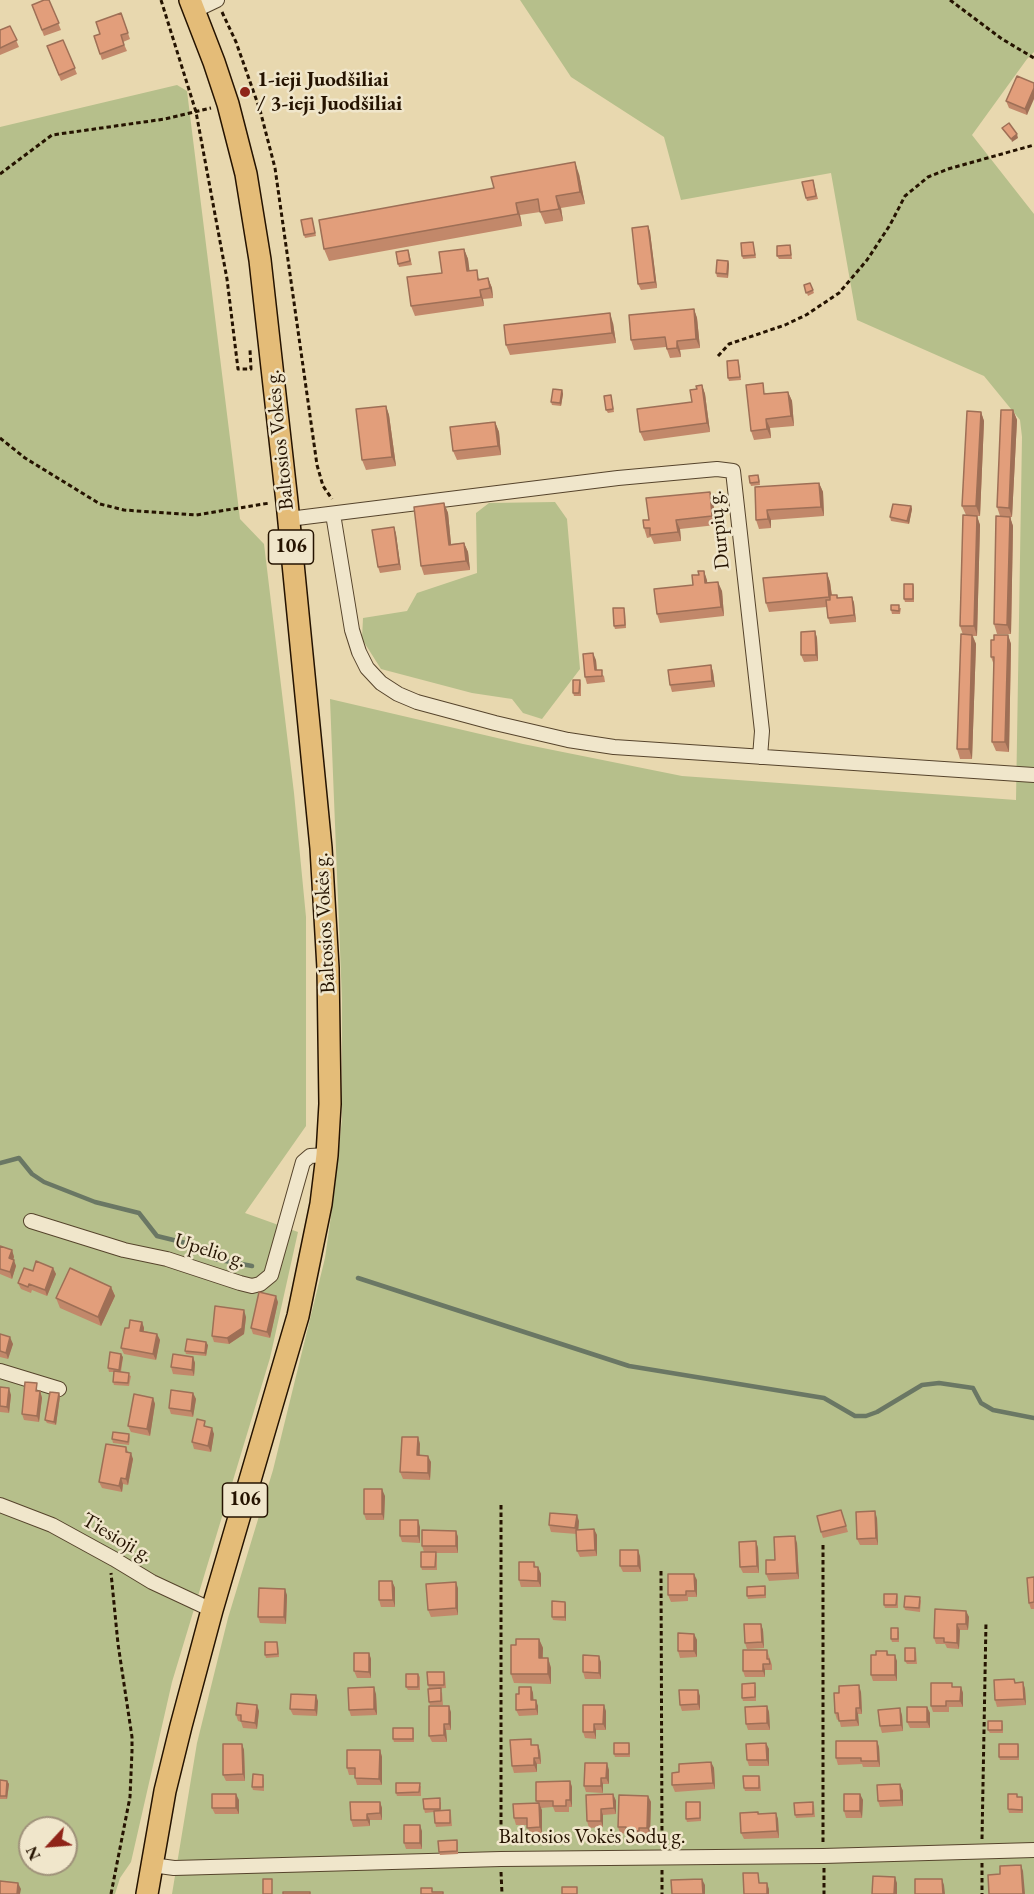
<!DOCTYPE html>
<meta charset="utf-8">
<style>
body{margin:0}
#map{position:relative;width:1034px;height:1894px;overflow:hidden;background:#e8d8af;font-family:"EB Garamond",serif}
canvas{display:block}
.north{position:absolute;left:18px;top:1816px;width:60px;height:60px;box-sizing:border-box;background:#f0e6cb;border:2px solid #9f927a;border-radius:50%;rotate:244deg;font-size:16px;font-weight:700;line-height:24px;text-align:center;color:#251300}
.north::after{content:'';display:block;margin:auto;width:21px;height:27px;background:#8f2418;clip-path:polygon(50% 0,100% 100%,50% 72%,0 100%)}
</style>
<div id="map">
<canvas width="1034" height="1894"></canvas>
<div class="north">N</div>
</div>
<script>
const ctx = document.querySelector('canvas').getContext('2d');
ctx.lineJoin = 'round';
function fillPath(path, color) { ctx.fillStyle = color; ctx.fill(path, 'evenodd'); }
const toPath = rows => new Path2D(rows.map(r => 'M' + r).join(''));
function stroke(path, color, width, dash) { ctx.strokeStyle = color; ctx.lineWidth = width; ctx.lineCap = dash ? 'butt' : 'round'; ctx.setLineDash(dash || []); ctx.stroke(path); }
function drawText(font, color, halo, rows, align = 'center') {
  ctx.font = font + ' "EB Garamond",serif'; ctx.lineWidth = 5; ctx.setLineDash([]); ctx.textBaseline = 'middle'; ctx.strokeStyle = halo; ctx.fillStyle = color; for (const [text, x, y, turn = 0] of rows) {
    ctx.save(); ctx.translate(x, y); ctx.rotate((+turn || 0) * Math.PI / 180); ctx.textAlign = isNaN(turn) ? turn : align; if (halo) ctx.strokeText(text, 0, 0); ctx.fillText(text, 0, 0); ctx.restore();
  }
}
const green = toPath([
 [520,0,1034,0,1034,52,1027,59,972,135,1034,214,1034,1894,172,1894,197,1743,228,1618,273,1470,325,1258,334,1195,342,1119,342,1000,330,699,523,744,682,776,1016,800,1022,437,1020,420,984,376,857,320,831,173,681,200,664,137,571,77],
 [177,85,187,91,240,519,264,544,294,793,306,917,306,1126,245,1213,298,1232,270,1358,172,1682,131,1862,120,1878,115,1894,0,1894,0,127],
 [30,1828,66,1828,66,1864,30,1864],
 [555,502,567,519,580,669,542,719,523,713,512,699,472,693,381,669,362,639,363,618,407,611,417,593,477,573,476,513,489,503]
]);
const stream = toPath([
 [0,1163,19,1158,32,1174,44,1182,95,1202,139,1213,157,1236,198,1246,215,1259,252,1266],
 [358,1278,629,1366,824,1398,855,1416,866,1416,877,1412,922,1385,939,1383,973,1388,981,1403,993,1410,1034,1418]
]);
const path = toPath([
 [161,0,196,112,227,279,238,369,251,369,250,350],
 [950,0,1002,39,1034,58],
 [222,12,236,42,260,110,275,168,317,465,323,486,332,499],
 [0,174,52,135,165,119,211,108],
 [718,356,729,344,785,325,806,315,839,293,867,260,890,225,905,196,928,177,948,169,1034,145],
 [0,438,25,458,100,504,124,510,196,515,270,503],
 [501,1505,501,1845],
 [823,1545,823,1843],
 [661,1571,662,1845],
 [982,1839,986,1622],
 [982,1863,982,1894],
 [824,1868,824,1894],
 [662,1870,662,1894],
 [501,1872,502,1894],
 [111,1894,130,1797,132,1751,132,1737,118,1644,111,1573]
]);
const minor = toPath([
 [194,11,217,0],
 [333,514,352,630,359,652,367,668,381,683,398,694,417,702,495,723,568,740,614,747,1034,775],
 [289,519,618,478,717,469,733,471,762,731,760,757],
 [31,1221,124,1250,167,1259,240,1283,252,1286,260,1284,271,1275,303,1162,310,1156,327,1155],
 [0,1371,59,1389],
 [0,1505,52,1525,114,1559,152,1582,212,1610],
 [152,1865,174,1868,501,1859,823,1856,1034,1850]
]);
const primary = toPath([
 [147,1894,165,1791,181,1726,212,1610,298,1316,321,1204,327,1155,330,1104,328,968,321,848,287,502,260,260,246,174,228,104,214,62,190,0]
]);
const wall = toPath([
 [49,0,61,30,44,36,32,5],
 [121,13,130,39,123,42,127,51,102,60,94,36,100,34],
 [10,26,19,47,0,55,0,30],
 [63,40,77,74,61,81,47,46],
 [1034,83,1027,115,1009,108,1006,101],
 [579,174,585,204,561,208,563,221,545,224,540,212,520,215,522,226,329,261,324,249,494,188],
 [813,180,818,199,807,201,806,198],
 [312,218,316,236,305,238,304,235],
 [648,226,650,232,657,288,641,290,638,284],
 [753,242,756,258,743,259,742,256],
 [790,245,792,259,779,259,777,256],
 [464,249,468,259,469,271,480,279,488,278,492,288,493,298,483,299,484,306,415,316,411,306],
 [409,253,412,265,399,267,398,264],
 [728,261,729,264,728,278,717,277,716,273],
 [810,283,814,293,808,296,804,285],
 [694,309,697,318,700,348,680,350,681,357,670,358,666,347,634,350,631,340],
 [613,323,616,343,510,355,506,345],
 [739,364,741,380,729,381,728,378],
 [702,385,705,394,710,432,644,441,640,432,692,402,697,389],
 [562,390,563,394,561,406,552,405,551,402],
 [766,392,766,394,788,392,792,401,794,426,770,428,771,438,754,440,751,431],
 [612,399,614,412,608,413,606,410],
 [386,406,389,415,396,466,366,470,362,460],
 [1013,410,1017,420,1012,517,1010,517,1013,526,1011,634,997,634,994,624,1000,516,997,507],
 [981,412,984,421,980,516,977,516,980,525,977,636,973,636,976,644,972,759,960,759,957,749,963,635,960,626,966,515,962,506],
 [495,422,499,432,501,455,457,460,453,451],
 [759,478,760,485,751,486,750,483],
 [819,483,823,492,824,516,771,520,771,528,759,529,756,520,755,487],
 [713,501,716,525,680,529,681,541,654,544,651,537,647,538,644,528,649,520],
 [444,503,448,513,451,544,464,543,468,552,470,570,424,575,421,566],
 [911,506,912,509,909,524,891,521,890,517],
 [394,527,396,534,401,570,380,573,378,567],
 [704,571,707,583,722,591,724,616,660,623,657,614,693,585,699,575],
 [827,573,830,582,832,595,837,595,838,598,852,597,854,603,856,622,830,624,828,618,827,607,769,612,766,603],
 [913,584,914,587,914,602,905,602,904,599],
 [901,608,900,614,892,614,891,610],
 [625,611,626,628,615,629,614,626],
 [815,631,817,638,818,661,804,662,801,655],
 [1008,635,1011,644,1009,752,996,751,992,742,994,665,991,657,994,640],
 [596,660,597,670,604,676,605,682,587,684,585,677],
 [711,665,713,672,715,687,672,692,670,685],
 [580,680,581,684,581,696,574,696,573,693],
 [0,1246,12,1250,14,1257,13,1260,16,1266,12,1279,0,1274],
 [53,1268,56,1274,47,1296,32,1290,31,1293,21,1289,18,1283,33,1271],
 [111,1287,115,1296,101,1326,60,1308,56,1298],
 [278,1302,270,1338,253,1334,251,1328],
 [246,1317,244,1334,229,1344,214,1342,212,1336],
 [142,1322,144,1328,144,1331,157,1334,160,1340,156,1360,124,1354,121,1348,129,1328],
 [0,1334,13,1344,8,1359,0,1357],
 [208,1345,206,1356,186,1354,185,1351],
 [123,1357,121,1372,131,1376,129,1386,114,1385,113,1382,114,1372,109,1372,108,1368],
 [193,1357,195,1363,194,1376,173,1374,171,1367],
 [0,1387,11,1395,9,1413,0,1412],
 [40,1390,42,1398,39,1422,24,1420,22,1414],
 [193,1393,196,1399,193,1417,171,1414,169,1408],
 [60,1396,56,1425,47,1423,45,1420],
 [153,1398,155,1404,150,1436,131,1432,128,1426],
 [207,1427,214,1434,211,1452,194,1449,192,1442],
 [129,1434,130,1438,129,1445,113,1443,112,1439],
 [418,1437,420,1444,420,1455,431,1462,430,1480,403,1479,400,1472],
 [126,1447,128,1452,133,1459,128,1485,123,1484,122,1492,102,1488,99,1482],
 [385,1496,384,1520,366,1520,364,1514],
 [841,1510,848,1532,823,1538,821,1532],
 [877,1518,878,1545,860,1545,857,1539],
 [579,1521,578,1530,594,1529,597,1535,597,1556,580,1557,577,1551,577,1534,551,1532,549,1525],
 [420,1527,420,1543,402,1542,400,1536],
 [456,1531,458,1537,458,1553,436,1553,437,1556,437,1570,422,1570,421,1567,424,1552,422,1546],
 [756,1541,758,1548,759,1573,743,1573,740,1567],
 [797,1543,799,1579,769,1581,766,1574,775,1560],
 [640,1556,641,1572,623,1572,620,1566],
 [534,1562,536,1567,538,1567,541,1574,541,1587,521,1587,519,1580],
 [1034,1577,1034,1609,1031,1609,1029,1603],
 [697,1580,697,1597,688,1597,688,1601,671,1602,668,1595],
 [392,1581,395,1588,395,1607,381,1607,379,1600],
 [765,1586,766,1589,766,1598,748,1599,747,1596],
 [458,1588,458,1615,431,1617,428,1610],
 [897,1594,898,1597,898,1608,885,1608,884,1605],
 [287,1595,286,1624,260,1623,258,1617],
 [921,1600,920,1612,905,1610,904,1607],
 [565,1602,566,1605,566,1621,553,1620,552,1617],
 [966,1611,969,1617,968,1630,960,1630,959,1649,947,1648,945,1644,936,1644,934,1638],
 [761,1624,763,1630,764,1648,747,1649,745,1643],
 [899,1631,899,1642,892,1642,891,1639],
 [694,1634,697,1640,697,1657,680,1658,678,1651],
 [539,1639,543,1648,543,1658,548,1658,551,1668,551,1684,514,1683,511,1674,516,1645],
 [278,1645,279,1657,266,1658,265,1655],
 [767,1650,772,1665,772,1670,765,1670,765,1677,745,1677,743,1671],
 [887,1651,889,1655,897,1661,897,1681,873,1681,871,1675,876,1655],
 [916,1651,917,1664,907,1664,905,1661],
 [369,1653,371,1659,371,1678,357,1678,354,1671],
 [601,1662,601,1679,585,1679,583,1672],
 [444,1672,445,1675,446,1688,429,1689,428,1685],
 [418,1674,420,1677,420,1690,408,1690,406,1687],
 [1023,1682,1025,1689,1026,1705,997,1707,995,1700,1016,1683],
 [756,1686,756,1701,743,1701,742,1698],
 [531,1687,533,1693,533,1700,538,1706,538,1715,519,1716,516,1710,519,1694],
 [953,1687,961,1687,963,1693,963,1707,949,1707,949,1712,933,1712,931,1706],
 [442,1692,443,1705,430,1705,429,1702],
 [861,1692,862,1714,858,1714,859,1726,841,1727,839,1719,837,1720,835,1713],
 [376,1694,377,1715,351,1716,349,1710],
 [700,1696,700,1710,682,1711,680,1705],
 [318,1701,317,1716,293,1715,290,1709],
 [767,1706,769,1712,770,1730,748,1730,746,1724],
 [927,1707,930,1713,930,1728,910,1728,907,1722],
 [259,1711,257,1729,243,1728,241,1722,238,1721,236,1715],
 [606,1711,606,1730,596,1730,596,1739,585,1738,583,1732],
 [451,1712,451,1730,446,1730,447,1742,432,1742,429,1736],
 [902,1715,903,1731,882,1733,880,1726],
 [1003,1724,1003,1733,990,1733,988,1730],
 [413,1728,414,1731,414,1742,394,1742,393,1739],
 [877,1741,879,1747,880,1767,863,1767,862,1764,838,1765,836,1758],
 [629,1743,630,1746,630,1757,615,1757,614,1754],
 [766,1743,769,1749,769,1766,749,1766,747,1760],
 [242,1744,244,1750,245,1781,226,1781,223,1775],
 [1018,1744,1019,1747,1019,1760,1000,1760,999,1757],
 [380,1750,382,1757,382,1785,357,1785,355,1778,355,1775,349,1775,347,1768],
 [540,1751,541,1764,537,1764,537,1772,514,1773,512,1766],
 [711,1762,714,1768,715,1789,675,1792,672,1785,679,1772],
 [609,1770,609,1784,603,1784,603,1793,586,1792,584,1786],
 [759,1776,760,1779,761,1791,745,1791,744,1788],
 [264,1778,264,1791,253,1790,252,1787],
 [0,1780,7,1781,9,1784,7,1799,0,1799],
 [570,1781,572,1787,572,1807,569,1807,569,1812,555,1812,553,1807,541,1808,542,1834,530,1834,527,1825,516,1825,514,1818,537,1803,536,1801],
 [900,1784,903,1791,903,1806,880,1807,878,1801],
 [421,1786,421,1796,397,1796,396,1793],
 [613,1794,616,1801,616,1814,603,1815,603,1827,589,1828,587,1821],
 [860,1794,863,1800,862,1818,846,1818,844,1811],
 [648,1796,651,1802,650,1834,641,1834,641,1837,628,1837,627,1834,620,1833,618,1827],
 [1022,1797,1023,1800,1023,1813,1009,1813,1008,1809],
 [239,1800,239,1814,215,1814,212,1808],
 [380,1802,382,1808,382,1820,370,1820,370,1826,353,1827,351,1820],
 [441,1802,441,1811,450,1810,451,1814,452,1826,436,1827,435,1823,434,1812,425,1813,424,1809],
 [700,1802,701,1805,701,1821,687,1822,686,1819],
 [814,1805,815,1817,796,1818,795,1815],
 [758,1812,759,1814,776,1813,778,1819,779,1838,744,1839,741,1833],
 [422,1831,422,1849,406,1849,404,1843],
 [457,1840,458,1843,458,1854,440,1855,439,1852],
 [30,1844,30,1864,52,1864,52,1865,28,1866,26,1859]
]);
const shadedWall = toPath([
 [1034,88,1034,99,1027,115,1025,109],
 [1017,134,1018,138,1012,142,1011,139],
 [575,162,579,174,585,204,580,192],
 [556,196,561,208,563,221,559,209],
 [516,203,520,215,522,226,518,214],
 [648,226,650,232,657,288,655,282],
 [464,249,468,259,471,281,467,271],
 [728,261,729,264,728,278,727,274],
 [488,278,492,288,493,298,490,288],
 [480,290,483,299,484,306,481,297],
 [694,309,697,318,700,348,696,339],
 [610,313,613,323,616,343,612,333],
 [677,341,680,350,681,357,677,348],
 [702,385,705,394,710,432,707,423],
 [562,390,563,394,561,406,560,403],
 [788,392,792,401,794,426,791,416],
 [386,406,389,415,396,466,392,457],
 [1013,410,1017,420,1012,517,1009,508],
 [981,412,984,421,980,516,976,506],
 [766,419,770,428,771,438,767,429],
 [495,422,499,432,501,455,498,446],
 [819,483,823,492,824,516,821,507],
 [710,492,713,501,716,525,712,516],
 [444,503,448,513,452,554,449,545],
 [911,506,912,509,909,524,907,521],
 [767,510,771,520,771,528,768,519],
 [977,516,980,525,977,636,974,626],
 [1010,517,1013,526,1011,634,1007,625],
 [676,520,680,529,681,541,678,532],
 [394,527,396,534,401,570,399,564],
 [464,543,468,552,470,570,466,561],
 [704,571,707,580,708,593,705,583],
 [827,573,830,582,833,606,829,597],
 [718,582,722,591,724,616,721,607],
 [852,597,854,603,856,622,854,615],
 [815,631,817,638,818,661,816,655],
 [972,635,976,644,972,759,969,749],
 [1008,635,1011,644,1009,752,1005,742],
 [593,653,596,660,597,676,595,670],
 [711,665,713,672,715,687,712,681],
 [12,1250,14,1257,11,1265,9,1258],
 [14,1260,16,1266,12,1279,10,1272],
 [53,1268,56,1274,47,1296,45,1290],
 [111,1287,115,1296,101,1326,98,1317],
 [276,1296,278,1302,270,1338,267,1332],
 [244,1310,246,1317,244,1334,229,1344,227,1338],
 [142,1322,144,1328,143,1337,140,1331],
 [157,1334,160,1340,156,1360,153,1354],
 [10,1337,13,1344,8,1359,6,1353],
 [206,1342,208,1345,206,1356,205,1353],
 [121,1354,123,1357,120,1373,119,1370],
 [193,1357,195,1363,194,1376,192,1370],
 [9,1388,11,1395,9,1413,7,1407],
 [40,1391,42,1398,39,1422,37,1416],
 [59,1393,60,1396,56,1425,54,1422],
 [193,1393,196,1399,193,1417,191,1411],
 [153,1398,155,1404,150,1436,147,1429],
 [212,1428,214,1434,211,1452,208,1446],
 [418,1437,420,1444,419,1462,417,1455],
 [131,1453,133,1459,128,1485,126,1479],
 [428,1456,431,1462,430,1480,428,1473],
 [121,1478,123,1484,122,1492,119,1486],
 [382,1489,385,1496,384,1520,382,1514],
 [875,1511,877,1518,878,1545,876,1538],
 [577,1515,579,1521,578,1534,575,1528],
 [418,1520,420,1527,420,1543,418,1536],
 [594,1529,597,1535,597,1556,595,1550],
 [456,1531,458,1537,458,1553,456,1546],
 [795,1536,797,1543,799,1579,797,1573],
 [756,1541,758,1548,759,1573,757,1566],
 [638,1550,640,1556,641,1572,638,1566],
 [538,1567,541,1574,541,1587,538,1581],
 [694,1574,697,1580,697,1597,695,1591],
 [392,1581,395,1588,395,1607,393,1600],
 [456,1582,458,1588,458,1615,456,1608],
 [285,1589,287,1595,286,1624,284,1617],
 [565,1602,566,1605,566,1621,565,1617],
 [966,1611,969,1617,968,1630,966,1624],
 [761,1624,763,1630,764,1648,762,1642],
 [957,1624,960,1630,959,1649,957,1643],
 [694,1634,697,1640,697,1657,694,1651],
 [539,1639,543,1648,542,1668,539,1658],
 [369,1653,371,1659,371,1678,369,1672],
 [895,1655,897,1661,897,1681,895,1675],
 [599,1656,601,1662,601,1679,599,1673],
 [548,1658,551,1668,551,1684,548,1674],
 [763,1664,765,1670,765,1677,763,1671],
 [1023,1682,1025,1689,1026,1705,1024,1699],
 [859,1685,861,1692,862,1714,860,1708],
 [374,1687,376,1694,377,1715,374,1709],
 [531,1687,533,1693,534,1706,531,1700],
 [961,1687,963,1693,963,1707,960,1701],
 [698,1690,700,1696,700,1710,698,1704],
 [316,1695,318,1701,317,1716,315,1710],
 [536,1700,538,1706,538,1715,536,1709],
 [257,1705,259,1711,257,1729,255,1723],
 [604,1705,606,1711,606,1730,603,1724],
 [449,1706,451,1712,451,1730,449,1724],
 [767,1706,769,1712,770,1730,767,1723],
 [927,1707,930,1713,930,1728,927,1722],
 [856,1708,858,1714,859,1726,856,1720],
 [900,1708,902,1715,903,1731,901,1725],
 [444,1724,446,1730,447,1742,444,1735],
 [594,1724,596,1730,596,1739,594,1732],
 [877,1741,879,1747,880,1767,878,1761],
 [766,1743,769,1749,769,1766,767,1760],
 [242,1744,244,1750,245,1781,243,1774],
 [538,1745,540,1751,541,1764,539,1758],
 [380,1750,382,1757,382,1785,379,1779],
 [534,1758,537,1764,537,1772,534,1765],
 [711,1762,714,1768,715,1789,713,1783],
 [607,1763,609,1770,609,1784,606,1778],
 [601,1778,603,1784,603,1793,601,1786],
 [7,1781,9,1784,7,1799,6,1796],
 [570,1781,572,1787,572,1807,570,1800],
 [900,1784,903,1791,903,1806,901,1800],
 [236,1794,239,1800,239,1814,236,1808],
 [613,1794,616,1801,616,1814,614,1808],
 [860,1794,863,1800,862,1818,860,1811],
 [648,1796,651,1802,650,1834,647,1828],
 [380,1802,382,1808,382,1820,380,1813],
 [539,1803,542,1810,542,1834,540,1827],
 [601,1809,603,1815,603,1827,601,1821],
 [776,1813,778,1819,779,1838,777,1831],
 [367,1814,370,1820,370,1826,367,1820],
 [420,1825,422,1831,422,1849,420,1843],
 [1021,1865,1023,1871,1025,1894,1023,1894],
 [895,1877,897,1883,897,1894,894,1894],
 [702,1879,705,1885,705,1894,703,1894],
 [942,1879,944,1885,945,1894,943,1894],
 [18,1883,21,1889,20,1894,17,1894],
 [767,1883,769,1889,769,1894,767,1894]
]);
const building = toPath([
 [44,0,49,0,59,23,42,30,32,5,44,0],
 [121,13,128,33,121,35,124,45,100,54,94,36,100,34,96,22,121,13],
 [10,26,17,40,0,48,0,30,10,26],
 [63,40,75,68,59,75,47,46,63,40],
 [1017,76,1034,83,1034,88,1025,109,1006,101,1017,76],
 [1009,123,1017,134,1011,139,1002,128,1009,123],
 [575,162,580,192,556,196,559,209,540,212,538,199,516,203,518,214,324,249,319,220,494,188,491,177,575,162],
 [813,180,816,196,806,198,802,182,813,180],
 [312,218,315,233,304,235,301,220,312,218],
 [648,226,655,282,638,284,632,228,648,226],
 [753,242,755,255,742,256,741,243,753,242],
 [790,245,791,255,777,256,777,246,790,245],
 [464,249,467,271,477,270,478,280,488,278,490,288,480,290,481,297,411,306,407,277,442,273,439,252,464,249],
 [408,250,410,261,398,264,396,252,408,250],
 [717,260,728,261,727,274,716,273,717,260],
 [810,283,813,290,806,293,804,285,810,283],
 [694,309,696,339,677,341,677,348,667,349,665,337,631,340,629,315,694,309],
 [610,313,612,333,506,345,504,325,610,313],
 [738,360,740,377,728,378,727,361,738,360],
 [763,383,764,394,788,392,791,416,766,419,767,429,751,431,746,385,763,383],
 [702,385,707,423,640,432,637,409,692,402,690,390,697,389,696,386,702,385],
 [553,389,562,390,560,403,551,402,553,389],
 [611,395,613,409,606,410,604,396,611,395],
 [386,406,392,457,362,460,356,409,386,406],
 [1001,410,1013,410,1009,508,997,507,1001,410],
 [967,411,981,412,976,506,962,506,967,411],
 [495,422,498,446,453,451,450,427,495,422],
 [758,475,759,482,750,483,749,476,758,475],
 [819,483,821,507,767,510,768,519,756,520,755,487,819,483],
 [710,492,712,516,676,520,678,532,650,535,650,528,644,528,643,520,649,520,646,498,710,492],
 [444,503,449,545,464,543,466,561,421,566,414,507,444,503],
 [893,504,911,506,907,521,890,517,893,504],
 [963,515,977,516,974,626,960,626,963,515],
 [996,516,1010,517,1007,625,994,624,996,516],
 [394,527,399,564,378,567,372,530,394,527],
 [698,571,704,571,705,583,718,582,721,607,657,614,654,589,693,585,692,575,699,575,698,571],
 [827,573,829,597,766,603,763,578,827,573],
 [904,584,913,584,913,599,904,599,904,584],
 [830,595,837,595,837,598,852,597,854,615,828,618,826,600,830,600,830,595],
 [891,605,899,605,899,611,891,610,891,605],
 [613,608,624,608,625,625,614,626,613,608],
 [815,631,816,655,801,655,801,632,815,631],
 [961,634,972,635,969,749,957,749,961,634],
 [994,635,1008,635,1005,742,992,742,994,657,991,657,991,640,994,640,994,635],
 [593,653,595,670,602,670,602,676,585,677,583,654,593,653],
 [711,665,712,681,670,685,668,670,711,665],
 [573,680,580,680,579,693,573,693,573,680],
 [0,1246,12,1250,9,1258,14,1260,10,1272,0,1269,0,1246],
 [36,1261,53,1268,45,1290,29,1284,28,1287,18,1283,24,1268,33,1271,36,1261],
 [70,1268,111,1287,98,1317,56,1298,70,1268],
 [259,1292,276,1296,267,1332,251,1328,259,1292],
 [215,1306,244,1310,242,1328,227,1338,212,1336,215,1306],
 [130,1320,142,1322,140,1331,157,1334,153,1354,121,1348,125,1328,129,1328,130,1320],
 [0,1334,10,1337,6,1353,0,1351,0,1334],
 [187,1339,206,1342,205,1353,185,1351,187,1339],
 [110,1352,121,1354,119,1370,108,1368,110,1352],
 [173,1354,193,1357,192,1370,171,1367,173,1354],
 [114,1371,129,1373,128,1383,113,1382,114,1371],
 [25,1382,37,1383,36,1391,40,1391,37,1416,22,1414,25,1382],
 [0,1387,9,1388,7,1407,0,1406,0,1387],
 [171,1390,193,1393,191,1411,169,1408,171,1390],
 [50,1392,59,1393,54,1422,45,1420,50,1392],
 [134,1394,153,1398,147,1429,128,1426,134,1394],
 [197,1419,205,1421,204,1426,212,1428,208,1446,192,1442,197,1419],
 [113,1432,129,1434,128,1442,112,1439,113,1432],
 [402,1437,418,1437,417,1455,428,1456,428,1473,400,1472,402,1437],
 [106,1444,126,1447,126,1452,131,1453,126,1479,121,1478,119,1486,99,1482,106,1444],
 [364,1489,382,1489,382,1514,364,1514,364,1489],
 [841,1510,846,1526,821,1532,817,1516,841,1510],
 [875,1511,876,1538,857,1539,856,1512,875,1511],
 [550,1513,577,1515,575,1528,549,1525,550,1513],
 [400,1520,418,1520,418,1536,400,1536,400,1520],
 [594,1529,595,1550,577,1551,576,1530,594,1529],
 [422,1530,456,1531,456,1546,422,1546,422,1530],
 [795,1536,797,1573,766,1574,766,1560,775,1560,774,1537,795,1536],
 [756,1541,757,1566,740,1567,739,1542,756,1541],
 [620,1550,638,1550,638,1566,620,1566,620,1550],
 [421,1552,436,1552,435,1567,421,1567,421,1552],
 [519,1562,534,1562,534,1567,538,1567,538,1581,519,1580,519,1562],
 [668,1574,694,1574,695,1591,686,1591,686,1595,668,1595,668,1574],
 [1034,1577,1034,1602,1029,1603,1027,1578,1034,1577],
 [379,1581,392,1581,393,1600,379,1600,379,1581],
 [456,1582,456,1608,428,1610,426,1584,456,1582],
 [765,1586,765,1595,747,1596,747,1587,765,1586],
 [259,1588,285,1589,284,1617,258,1617,259,1588],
 [884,1594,897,1594,896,1605,884,1605,884,1594],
 [905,1596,920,1597,919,1608,904,1607,905,1596],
 [552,1601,565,1602,565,1617,552,1617,552,1601],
 [935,1609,966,1611,966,1624,957,1624,957,1643,944,1642,944,1638,934,1638,935,1609],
 [744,1624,761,1624,762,1642,745,1643,744,1624],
 [891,1628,898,1628,898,1639,891,1639,891,1628],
 [678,1633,694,1634,694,1651,678,1651,678,1633],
 [516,1639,539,1639,539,1658,548,1658,548,1674,511,1674,511,1645,516,1645,516,1639],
 [265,1642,277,1642,278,1654,265,1655,265,1642],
 [905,1648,915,1648,915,1661,905,1661,905,1648],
 [743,1650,767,1650,767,1659,769,1659,770,1664,763,1664,763,1671,743,1671,743,1650],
 [876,1651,887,1651,887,1655,895,1655,895,1675,871,1675,871,1655,876,1655,876,1651],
 [354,1653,369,1653,369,1672,354,1671,354,1653],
 [583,1655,599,1656,599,1673,583,1672,583,1655],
 [427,1672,444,1672,444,1685,428,1685,427,1672],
 [406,1674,418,1674,418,1687,406,1687,406,1674],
 [1014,1679,1015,1683,1023,1682,1024,1699,995,1700,994,1680,1014,1679],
 [755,1683,755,1697,742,1698,742,1684,755,1683],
 [931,1683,952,1683,952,1687,961,1687,960,1701,946,1701,946,1706,931,1706,931,1683],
 [859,1685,860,1708,856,1708,856,1720,839,1721,838,1713,835,1713,834,1693,839,1693,839,1686,859,1685],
 [374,1687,374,1709,349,1710,348,1688,374,1687],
 [519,1687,531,1687,531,1700,536,1700,536,1709,516,1710,516,1694,519,1694,519,1687],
 [441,1688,441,1701,429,1702,428,1689,441,1688],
 [679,1690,698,1690,698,1704,680,1705,679,1690],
 [291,1694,316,1695,315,1710,290,1709,291,1694],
 [237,1703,257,1705,255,1723,241,1721,241,1715,236,1715,237,1703],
 [583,1705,604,1705,603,1724,594,1724,594,1732,583,1732,583,1705],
 [429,1706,449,1706,449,1724,444,1724,444,1735,429,1736,429,1706],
 [767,1706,767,1723,746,1724,745,1707,767,1706],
 [907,1707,927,1707,927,1722,907,1722,907,1707],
 [900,1708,901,1725,880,1726,878,1710,900,1708],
 [988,1721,1002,1721,1002,1730,988,1730,988,1721],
 [393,1728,413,1728,413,1739,393,1739,393,1728],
 [531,1739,531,1745,538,1745,539,1758,534,1758,534,1765,512,1766,510,1740,531,1739],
 [836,1741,877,1741,878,1761,861,1761,861,1758,836,1758,836,1741],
 [614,1743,629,1743,629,1754,614,1754,614,1743],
 [766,1743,767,1760,747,1760,746,1744,766,1743],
 [223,1744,242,1744,243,1774,223,1775,223,1744],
 [999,1744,1018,1744,1018,1757,999,1757,999,1744],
 [347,1750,380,1750,379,1779,355,1778,355,1768,347,1768,347,1750],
 [711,1762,713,1783,672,1785,672,1773,679,1772,679,1764,711,1762],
 [585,1763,607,1763,606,1778,601,1778,601,1786,584,1786,585,1763],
 [253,1774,263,1775,263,1787,252,1787,253,1774],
 [743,1776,759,1776,759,1788,744,1788,743,1776],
 [0,1780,7,1781,6,1796,0,1796,0,1780],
 [570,1781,570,1800,566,1800,566,1806,553,1806,553,1801,536,1801,536,1782,570,1781],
 [396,1783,420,1783,419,1792,396,1793,396,1783],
 [900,1784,901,1800,878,1801,877,1785,900,1784],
 [212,1794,236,1794,236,1808,212,1808,212,1794],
 [613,1794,614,1808,601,1809,601,1821,587,1821,586,1795,613,1794],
 [844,1794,860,1794,860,1811,844,1811,844,1794],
 [1008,1794,1017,1794,1017,1797,1022,1797,1022,1810,1008,1809,1008,1794],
 [619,1795,648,1796,647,1828,639,1828,639,1831,626,1831,626,1827,618,1827,619,1795],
 [440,1798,440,1809,424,1809,423,1799,440,1798],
 [350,1802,380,1802,380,1813,367,1814,367,1820,351,1820,350,1802],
 [686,1802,700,1802,700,1818,686,1819,686,1802],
 [813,1802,813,1814,795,1815,794,1803,813,1802],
 [539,1803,540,1827,527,1828,527,1818,514,1818,513,1804,539,1803],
 [450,1810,450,1823,435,1823,434,1811,450,1810],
 [758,1812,758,1814,776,1813,777,1831,741,1833,740,1813,758,1812],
 [404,1825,420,1825,420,1843,404,1843,404,1825],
 [457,1840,457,1851,439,1852,438,1841,457,1840],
 [25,1844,30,1844,30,1859,26,1859,25,1844],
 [1021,1865,1023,1894,989,1894,988,1875,1000,1874,1000,1866,1021,1865],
 [743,1873,758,1873,759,1883,767,1883,767,1894,744,1894,743,1873],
 [873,1876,895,1877,894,1894,872,1894,873,1876],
 [263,1879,272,1879,272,1894,263,1894,263,1879],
 [702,1879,703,1894,672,1894,671,1880,702,1879],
 [915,1879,942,1879,943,1894,915,1894,915,1879],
 [0,1881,18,1883,17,1894,0,1894,0,1881],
 [562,1887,577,1887,577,1894,562,1894,562,1887],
 [421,1888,432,1888,432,1892,443,1892,443,1894,421,1894,421,1888],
 [283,1892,310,1892,310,1894,283,1894,283,1892]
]);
const markers = [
 [245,92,6,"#8f2418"]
];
const shields = [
 [291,547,45],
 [245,1500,45]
];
const shieldNames = [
 ["106",291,547],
 ["106",245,1500]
];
const poiNames = [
 ["1-ieji Juodšiliai",257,80],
 ["/ 3-ieji Juodšiliai",257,104]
];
const streetNames = [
 ["Baltosios Vokės g.",280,440,-96],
 ["Durpių g.",719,530,-96],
 ["Baltosios Vokės g.",325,923,-93],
 ["Upelio g.",210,1251,17],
 ["Tiesioji g.",117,1538,30],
 ["Baltosios Vokės Sodų g.",592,1837]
];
fillPath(green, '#b6bf8b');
stroke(stream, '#6a7764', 4.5);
stroke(minor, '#56442c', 16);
stroke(primary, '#251300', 24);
stroke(path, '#251300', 3, [4.5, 3]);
stroke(minor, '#f0e6cb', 14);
stroke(primary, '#e4bc78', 21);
fillPath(wall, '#c2886a');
fillPath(shadedWall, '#9e6f56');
fillPath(building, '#e29e7b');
stroke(building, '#9e6f56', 1.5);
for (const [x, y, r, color] of markers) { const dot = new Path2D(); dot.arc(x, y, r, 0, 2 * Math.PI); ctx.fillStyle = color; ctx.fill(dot); stroke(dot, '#f0e6cb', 2); }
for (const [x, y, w] of shields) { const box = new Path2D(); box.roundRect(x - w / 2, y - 17, w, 34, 4.5); ctx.fillStyle = '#f0e6cb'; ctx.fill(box); stroke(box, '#251300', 1.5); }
drawText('bold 20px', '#251300', null, shieldNames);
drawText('bold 21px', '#251300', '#f0e6cb', poiNames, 'left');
drawText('21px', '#251300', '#f0e6cb', streetNames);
</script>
